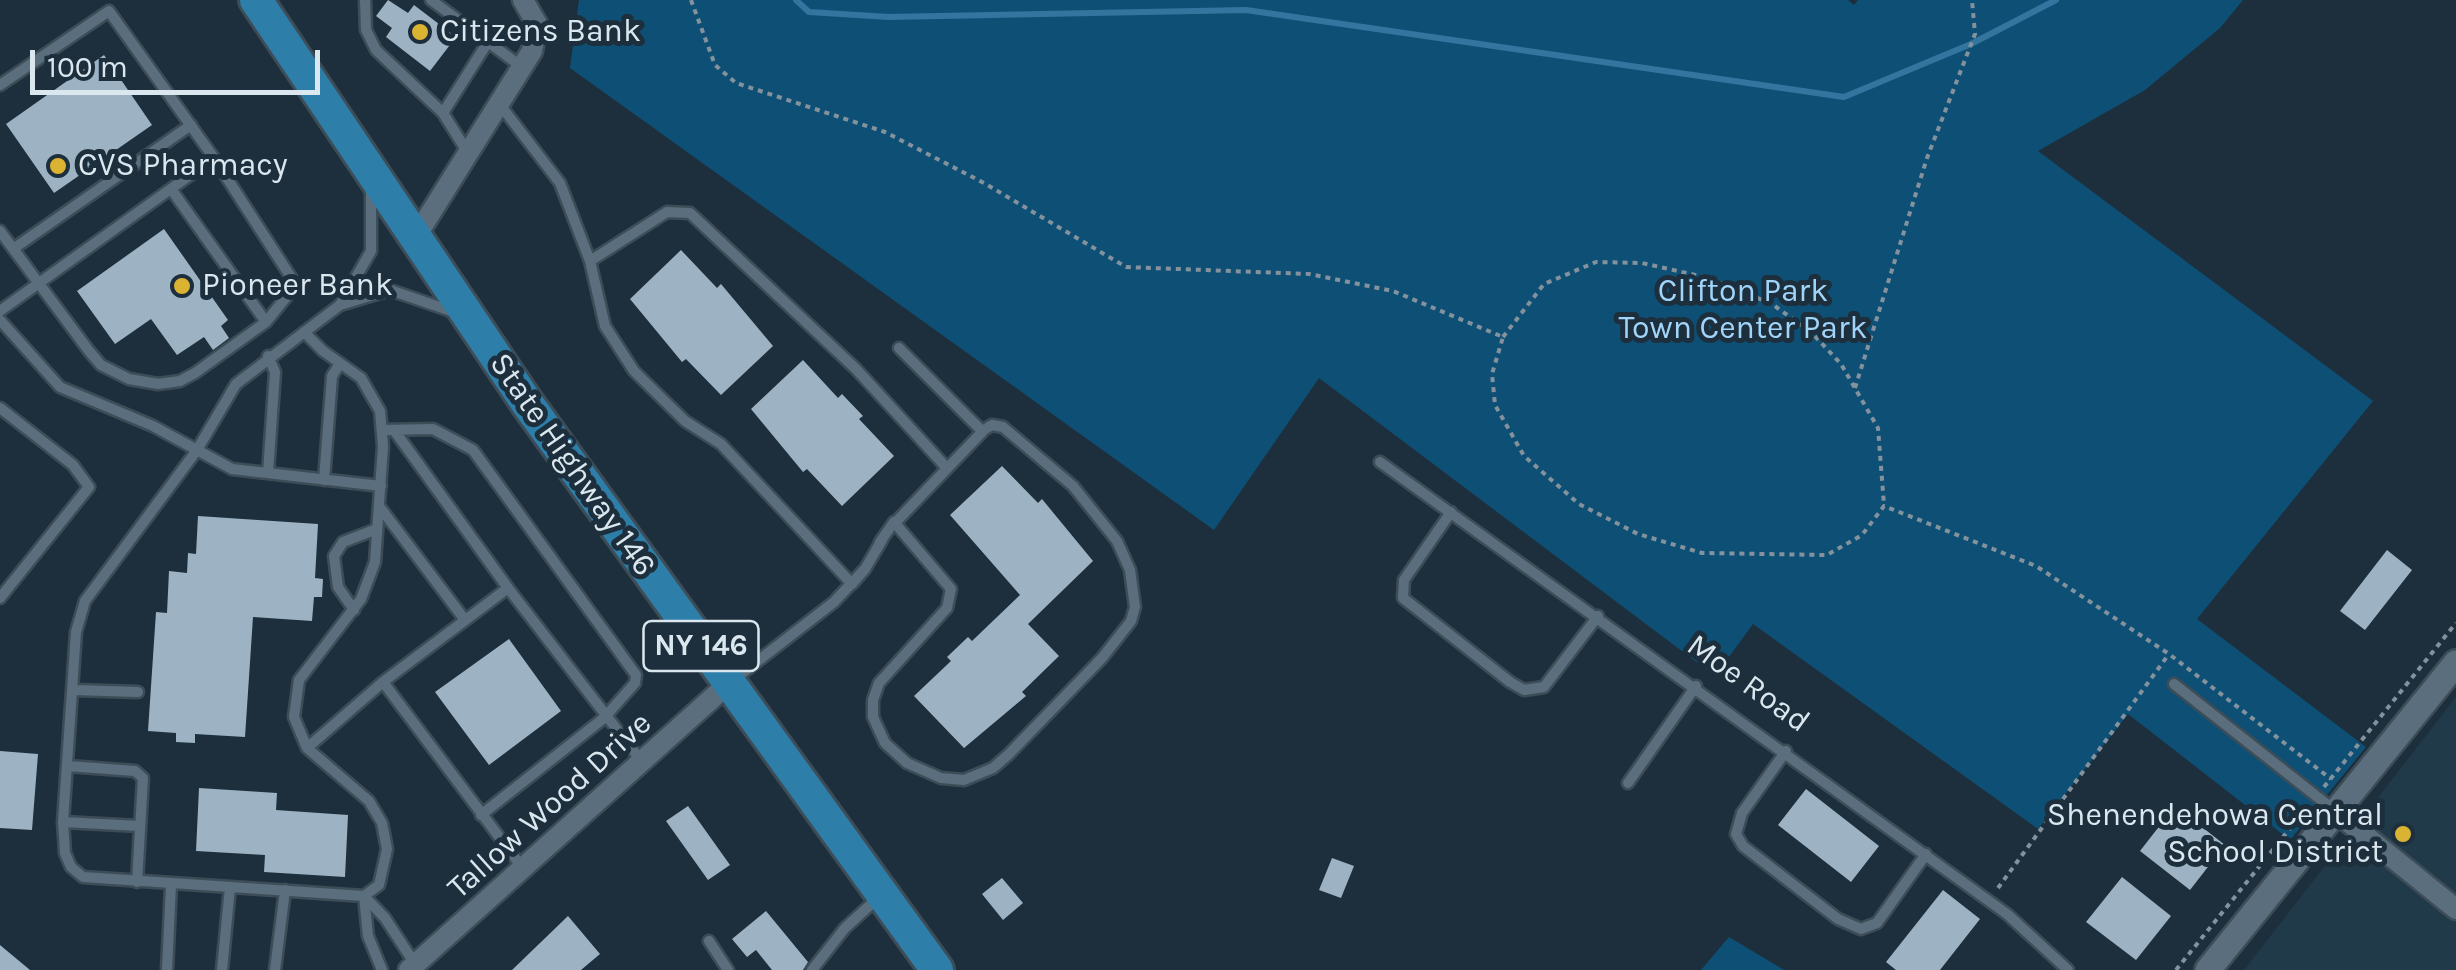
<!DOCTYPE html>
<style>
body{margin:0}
#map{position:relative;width:2456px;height:970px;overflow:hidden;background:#1d2f3c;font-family:Karla,sans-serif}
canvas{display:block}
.scale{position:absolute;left:30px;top:50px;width:290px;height:45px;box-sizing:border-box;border:5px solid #dbe7ef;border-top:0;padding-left:12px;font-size:30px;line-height:35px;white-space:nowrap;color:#dbe7ef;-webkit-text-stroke:8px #1d2f3c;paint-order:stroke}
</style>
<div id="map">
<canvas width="2456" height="970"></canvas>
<div class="scale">100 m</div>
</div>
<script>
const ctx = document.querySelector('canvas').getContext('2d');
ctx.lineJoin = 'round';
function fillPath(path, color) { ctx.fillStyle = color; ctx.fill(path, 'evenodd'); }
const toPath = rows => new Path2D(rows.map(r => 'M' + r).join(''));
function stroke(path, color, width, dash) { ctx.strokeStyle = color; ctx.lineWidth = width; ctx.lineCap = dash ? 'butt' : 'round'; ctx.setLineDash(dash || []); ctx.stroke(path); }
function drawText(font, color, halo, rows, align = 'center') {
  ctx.font = font + ' Karla,sans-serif'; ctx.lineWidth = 10; ctx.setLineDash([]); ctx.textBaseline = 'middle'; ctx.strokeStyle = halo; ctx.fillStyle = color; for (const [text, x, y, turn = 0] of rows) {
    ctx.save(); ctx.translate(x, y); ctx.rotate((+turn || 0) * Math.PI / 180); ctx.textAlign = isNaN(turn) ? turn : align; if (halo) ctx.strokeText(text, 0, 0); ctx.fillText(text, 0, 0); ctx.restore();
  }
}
const built = toPath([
 [2456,697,2456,970,2244,970]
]);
const green = toPath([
 [579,0,1848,0,1854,5,1858,0,2243,0,2220,28,2145,90,2038,151,2373,401,2197,619,2366,747,2290,840,2128,714,2038,829,1753,624,1715,676,1319,378,1214,530,570,68],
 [1729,937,1784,970,1701,970]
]);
const stream = toPath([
 [796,0,809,12,889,17,1246,10,1844,97,1971,44,2056,0]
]);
const building = toPath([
 [388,0,408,13,414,5,456,37,430,71,386,37,392,28,376,16],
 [104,55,152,125,54,193,6,124],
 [164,229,228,320,221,326,229,338,213,350,204,337,177,355,151,319,115,344,77,291],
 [681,250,717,288,721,284,773,346,721,395,686,359,682,362,630,299],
 [803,360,838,398,842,394,863,416,859,419,894,456,842,506,807,469,803,472,751,409],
 [1002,466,1038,503,1042,499,1093,561,1028,624,1059,656,1022,692,1026,696,964,748,914,696,951,661,947,657,968,637,972,641,1020,595,950,515],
 [198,516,318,524,315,578,323,579,322,597,314,597,312,621,253,617,245,737,195,734,195,743,176,742,176,733,148,731,156,612,167,613,169,571,187,573,188,553,196,554],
 [2387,550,2412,570,2365,630,2340,611],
 [509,639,561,711,489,765,435,692],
 [0,751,38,754,32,830,0,828],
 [199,788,277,793,276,810,348,815,345,877,264,872,265,855,196,851],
 [1806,789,1879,846,1851,882,1778,825],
 [688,806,730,865,708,880,666,821],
 [2175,806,2225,845,2190,890,2140,851],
 [1332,858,1354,866,1341,898,1319,890],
 [2122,877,2171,916,2136,960,2086,922],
 [1002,878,1023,903,1003,920,982,894],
 [1943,890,1980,919,1940,970,1896,970,1886,962],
 [766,911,808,962,803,970,772,970,756,950,747,957,732,939],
 [568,916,600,954,581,970,512,970],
 [0,945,30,970,0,970]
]);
const path = toPath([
 [691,0,715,65,736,83,885,132,984,183,1126,267,1309,274,1393,291,1503,337,1492,374,1495,405,1524,456,1579,504,1638,534,1702,553,1827,555,1862,535,1884,506,2036,566,2169,654,2331,779],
 [1503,337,1544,284,1596,262,1642,263,1709,278,1772,304,1812,333,1841,364,1878,428,1884,505],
 [1855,388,1927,158,1975,34,1972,0],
 [2324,787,2456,623],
 [1998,888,2169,654],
 [2176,970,2308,806]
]);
const service = toPath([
 [365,0,366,30,376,50,443,113,468,153],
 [431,0,522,67],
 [0,85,109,11,214,158,296,285,266,322,195,373,180,381,158,384,129,379,101,365,89,351,0,231],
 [501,106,560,183,590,261],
 [443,113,486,45],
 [171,189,266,322],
 [13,249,191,125],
 [340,305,371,251,371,188],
 [0,311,214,158],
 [0,320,60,387,153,426,197,450,236,384,340,305,390,290,454,312],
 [304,332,323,351,361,378,380,411,383,446,375,562,361,599,299,680,294,717,307,748,369,801,382,823,387,849,379,885,364,896],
 [0,408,73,465,89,487,0,598],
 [382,430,433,429,473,450,636,675,635,683,604,718,481,815],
 [394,430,508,588],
 [1380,462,2007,914,2068,970],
 [268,473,275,372,268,356],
 [324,480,332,376,339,365],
 [381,486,232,469,197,450,85,601,76,632,63,822,65,853,71,867,83,877,364,896,385,918,415,964],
 [379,506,465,620],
 [1451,512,1404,580,1403,598,1510,682,1524,690,1544,687,1598,616],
 [892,526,984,430],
 [880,542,894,522,951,589,947,608,879,683,873,700,873,717,885,743,907,763,941,778,964,780,993,768,1008,755,1102,658,1131,621,1135,607,1130,570,1117,541,1073,486,1003,427,992,425,982,431,899,348],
 [865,569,852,584,721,444,685,421,634,371,605,326,590,261,667,212,690,213,856,369,945,466],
 [354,610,338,587,334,556,343,542,377,529],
 [732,681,834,602,865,569,882,540],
 [2174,684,2334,810],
 [74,690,138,692],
 [307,748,383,682],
 [1786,751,1742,813,1736,834,1743,846,1838,919,1861,929,1877,923,1926,854],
 [68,766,135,771,143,778,137,882],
 [1628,783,1696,686],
 [63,822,140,826],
 [524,870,383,682,508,588,642,762],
 [364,896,368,936,382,970],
 [709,941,728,970],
 [167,970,171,885],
 [222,970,230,887],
 [275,970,285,890],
 [812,970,845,928,879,897]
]);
const minor = toPath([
 [415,238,532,51,537,24,523,0],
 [2336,812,2456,909],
 [409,970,728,684]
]);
const tertiary = toPath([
 [2208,970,2456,663]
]);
const primary = toPath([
 [256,0,527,403,937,970]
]);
const markers = [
 [420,32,10,"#dbb333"],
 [58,166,10,"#dbb333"],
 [182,286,10,"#dbb333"],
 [2403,834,10,"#dbb333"]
];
const shields = [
 [701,646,115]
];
const shieldNames = [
 ["NY 146",701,646]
];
const poiNames = [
 ["Citizens Bank",440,32],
 ["CVS Pharmacy",78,166],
 ["Pioneer Bank",202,286],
 ["Shenendehowa Central",2383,816,"right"],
 ["School District",2383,853,"right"]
];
const parkNames = [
 ["Clifton Park",1743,292],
 ["Town Center Park",1743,329]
];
const streetNames = [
 ["State Highway 146",572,465,55],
 ["Moe Road",1748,684,36],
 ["Tallow Wood Drive",550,806,-42]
];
fillPath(built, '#213a4a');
fillPath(green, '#0e5075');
stroke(stream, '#34759f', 6);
fillPath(building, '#9db3c3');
stroke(service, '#3d4d58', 15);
stroke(minor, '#3d4d58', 25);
stroke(tertiary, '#3d4d58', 30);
stroke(primary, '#3d4d58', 38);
stroke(path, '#84929d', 4, [5, 5]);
stroke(service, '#5a6e7d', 10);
stroke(minor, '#5a6e7d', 20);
stroke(tertiary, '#5a6e7d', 25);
stroke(primary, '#2e7eaa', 32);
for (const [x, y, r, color] of markers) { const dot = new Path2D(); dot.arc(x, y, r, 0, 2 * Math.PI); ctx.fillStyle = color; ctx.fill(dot); stroke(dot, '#1d2f3c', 4); }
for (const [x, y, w] of shields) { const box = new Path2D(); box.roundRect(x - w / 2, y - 25, w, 50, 8); ctx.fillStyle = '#1d2f3c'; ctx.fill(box); stroke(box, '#dbe7ef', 2.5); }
drawText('bold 30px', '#dbe7ef', null, shieldNames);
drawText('32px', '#dbe7ef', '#1d2f3c', poiNames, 'left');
drawText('32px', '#a1d4f9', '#1d2f3c', parkNames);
drawText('32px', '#dbe7ef', '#1d2f3c', streetNames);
</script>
